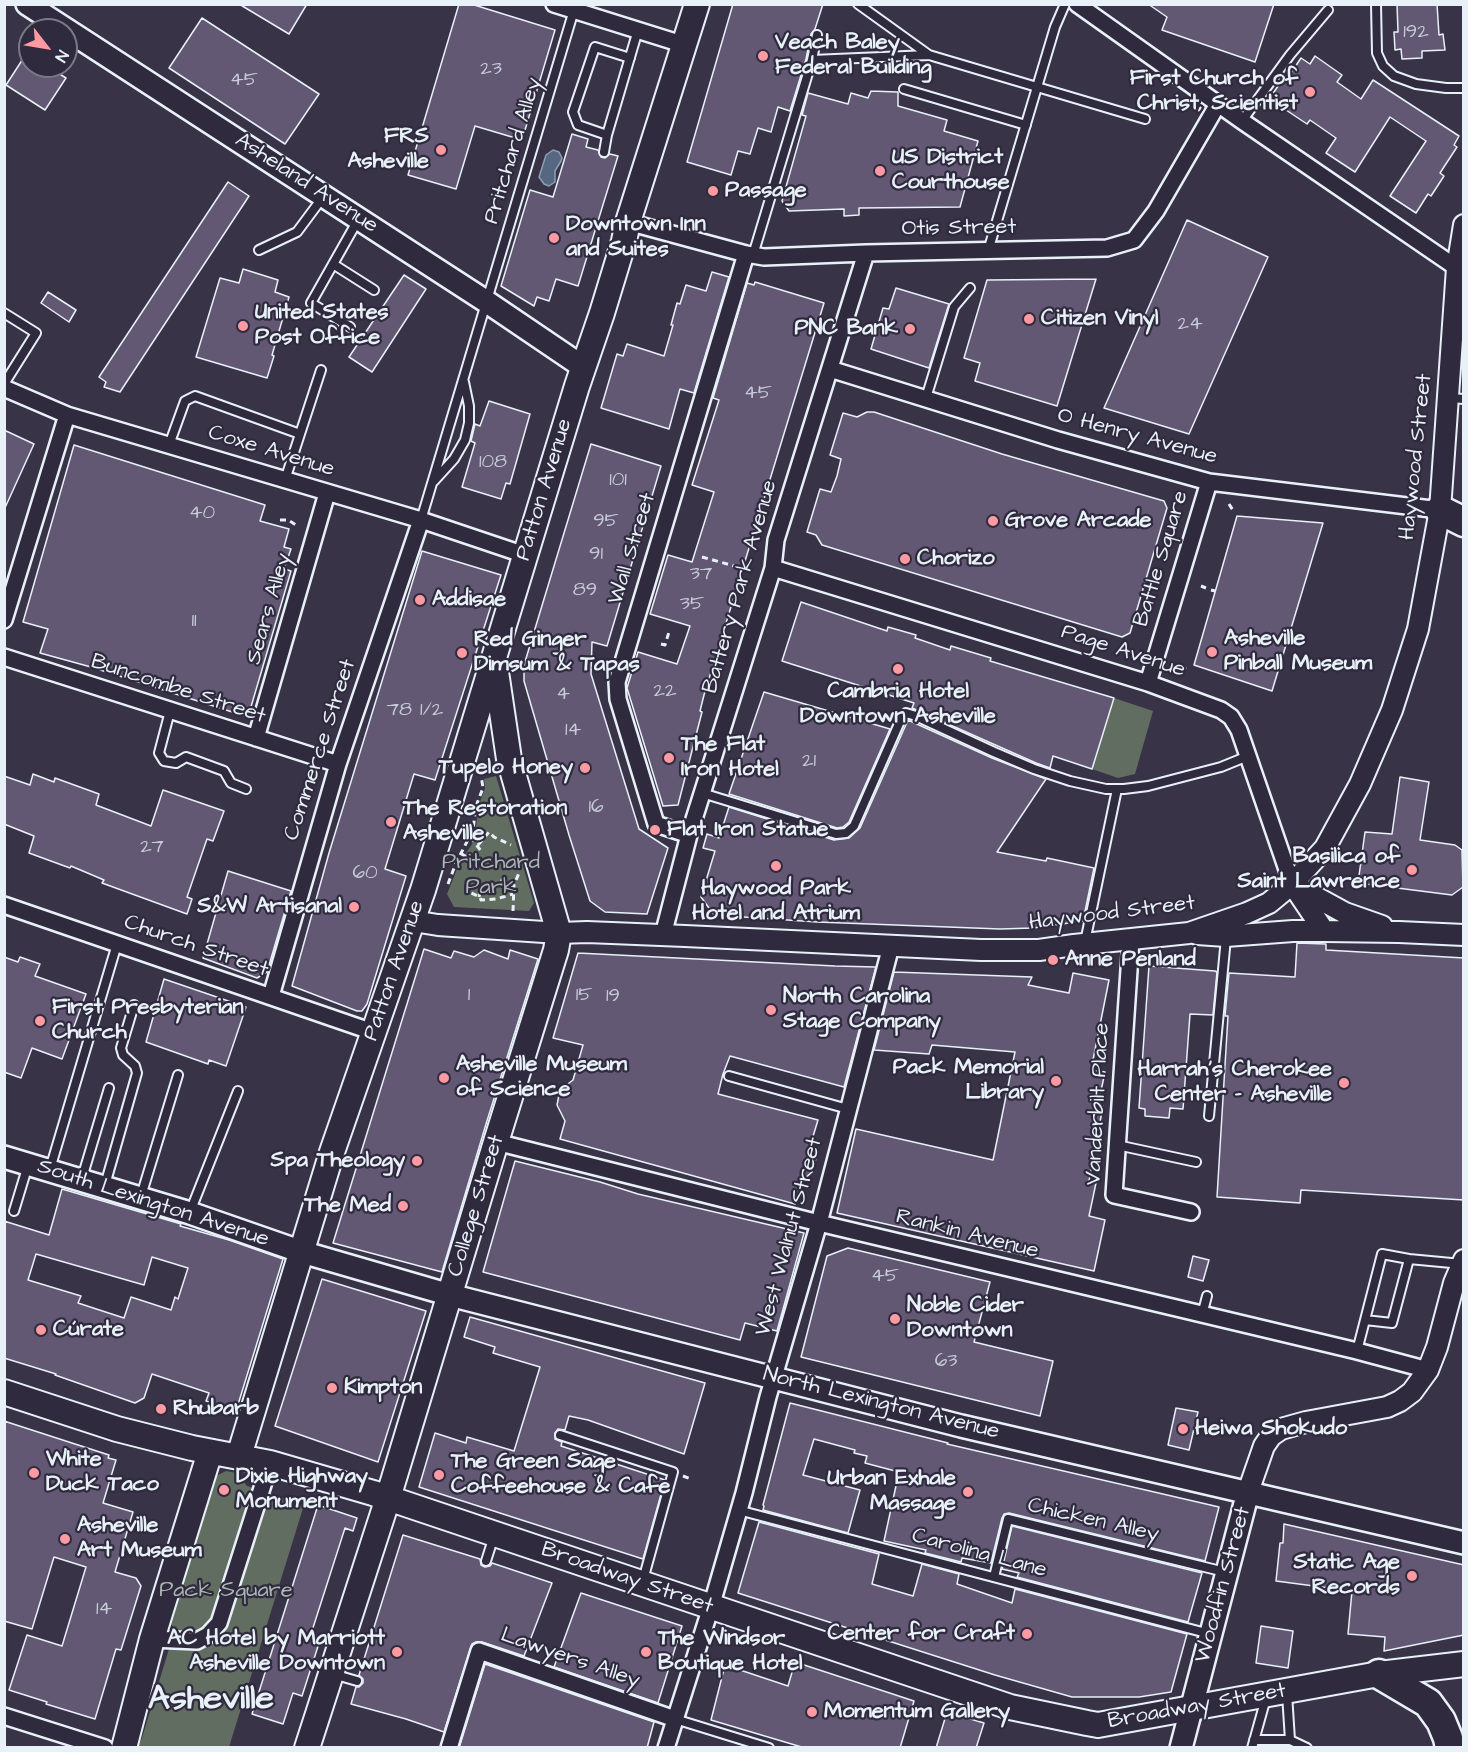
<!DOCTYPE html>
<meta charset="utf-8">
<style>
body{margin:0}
#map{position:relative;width:1468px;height:1752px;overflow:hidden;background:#393348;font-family:"Architects Daughter",sans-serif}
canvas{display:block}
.frame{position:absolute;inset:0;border:6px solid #e8f1f8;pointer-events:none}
.north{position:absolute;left:18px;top:18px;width:60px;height:60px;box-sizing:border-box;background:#2f2a3d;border:2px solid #797a88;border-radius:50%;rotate:121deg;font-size:16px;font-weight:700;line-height:24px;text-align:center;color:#e8f1f8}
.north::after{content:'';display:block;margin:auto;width:21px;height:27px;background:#ff9aa2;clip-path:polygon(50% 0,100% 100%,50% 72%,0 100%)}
</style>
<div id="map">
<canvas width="1468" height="1752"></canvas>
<div class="frame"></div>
<div class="north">N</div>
</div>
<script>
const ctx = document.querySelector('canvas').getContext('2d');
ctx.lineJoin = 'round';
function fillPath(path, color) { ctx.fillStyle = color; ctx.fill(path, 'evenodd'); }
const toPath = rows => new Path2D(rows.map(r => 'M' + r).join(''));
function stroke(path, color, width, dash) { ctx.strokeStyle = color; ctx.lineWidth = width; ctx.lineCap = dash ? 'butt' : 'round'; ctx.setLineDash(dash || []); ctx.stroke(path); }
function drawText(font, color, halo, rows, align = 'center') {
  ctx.font = font + ' "Architects Daughter",sans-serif'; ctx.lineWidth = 4.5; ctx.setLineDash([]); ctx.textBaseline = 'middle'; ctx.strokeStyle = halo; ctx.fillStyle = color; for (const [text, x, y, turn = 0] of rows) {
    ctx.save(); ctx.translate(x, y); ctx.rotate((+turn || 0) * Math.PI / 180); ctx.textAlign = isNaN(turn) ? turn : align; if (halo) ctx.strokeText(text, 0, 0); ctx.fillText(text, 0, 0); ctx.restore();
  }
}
const green = toPath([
 [1114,698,1153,711,1135,774,1118,778,1092,769],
 [496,776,534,903,529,911,454,907,447,894,459,864,474,841,479,805,485,788,484,779],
 [226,1471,237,1473,247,1486,304,1505,229,1747,137,1748,142,1738,175,1629,169,1622,212,1478]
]);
const water = toPath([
 [553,150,559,152,562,158,561,161,555,171,555,182,549,186,544,184,539,177,546,155,553,150]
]);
const building = toPath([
 [239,4,307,4,289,34,239,4],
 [459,4,471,4,555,30,522,140,475,126,456,189,408,175,459,4],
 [733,4,823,4,815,29,811,34,806,59,790,111,778,107,771,132,758,128,750,154,738,151,731,175,687,162,733,4],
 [1148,4,1274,4,1255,62,1162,30,1167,17,1148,4],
 [1397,4,1437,4,1439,35,1443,34,1445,50,1422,51,1422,58,1402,59,1401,49,1395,50,1394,32,1398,32,1397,4],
 [202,18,319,94,285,144,169,68,202,18],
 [30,48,30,66,47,66,66,78,45,110,6,85,30,48],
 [1315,56,1342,75,1337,82,1361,99,1373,80,1459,136,1454,145,1457,147,1440,173,1444,176,1431,196,1428,194,1416,213,1390,196,1426,141,1390,117,1355,172,1326,153,1336,138,1310,120,1307,124,1283,108,1286,104,1272,95,1284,77,1287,79,1301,58,1310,64,1315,56],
 [871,91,898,92,898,106,947,120,944,131,978,141,960,207,859,208,859,215,844,216,844,209,789,211,782,201,806,116,802,115,808,93,848,104,851,93,868,98,871,91],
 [572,134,588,139,586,147,598,150,601,157,605,158,610,154,618,156,578,286,556,279,549,301,537,297,534,306,501,286,530,190,553,197,572,134],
 [228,182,249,196,120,392,104,387,106,382,99,377,228,182],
 [1187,220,1268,257,1189,434,1104,408,1187,220],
 [243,269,278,280,275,292,289,297,272,355,274,356,267,378,196,357,220,278,239,283,243,269],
 [712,272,729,277,694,393,680,389,669,429,601,408,617,354,623,356,627,344,664,356,673,325,671,325,677,303,680,304,686,285,706,291,712,272],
 [404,275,426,289,372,372,349,357,404,275],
 [1096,279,1057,406,975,381,980,363,964,358,987,280,1096,279],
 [755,282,824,303,704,695,700,711,702,712,678,805,663,806,627,688,638,652,677,664,690,626,650,614,668,555,692,562,714,492,692,485,719,400,713,398,747,283,754,285,755,282],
 [896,288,949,304,929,368,871,349,883,308,889,309,896,288],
 [48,292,76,310,69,322,41,303,48,292],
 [489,401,530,414,510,484,506,483,501,499,462,487,475,443,471,441,475,424,480,426,489,401],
 [867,412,874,412,1002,454,1164,501,1167,508,1130,633,1122,637,822,545,816,535,807,532,820,489,831,492,837,476,841,459,830,455,843,413,857,417,867,412],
 [4,430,34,444,4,510,4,430],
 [591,444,661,466,607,646,592,642,591,674,639,829,668,848,647,914,605,912,590,901,569,835,524,681,524,665,591,444],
 [74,445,265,505,260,521,289,529,284,547,291,549,284,569,291,571,248,717,91,667,40,653,48,629,23,622,74,445],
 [1237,516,1323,523,1272,691,1194,665,1237,516],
 [422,551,501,575,435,780,414,774,385,869,406,876,367,1004,362,1011,357,1011,292,986,329,853,422,551],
 [801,602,887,631,888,627,916,635,915,638,950,650,951,646,991,658,990,661,1114,698,1092,769,1053,756,1050,768,1036,763,912,708,914,703,782,661,801,602],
 [764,692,890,729,849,822,843,827,837,828,729,794,764,692],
 [908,720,992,758,1046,779,997,852,1046,861,1047,858,1094,868,1083,921,1033,928,1000,929,817,922,714,915,701,897,715,851,703,848,707,834,719,838,729,807,834,840,849,838,860,828,908,720],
 [33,774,54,782,55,778,99,794,96,805,151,826,163,790,224,811,213,841,207,839,187,897,192,899,187,914,102,883,104,880,71,866,70,868,29,853,34,836,4,824,4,776,30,785,33,774],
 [1400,777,1429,782,1420,840,1455,845,1462,850,1463,887,1452,895,1358,883,1365,832,1392,834,1400,777],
 [228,871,291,891,267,972,257,978,203,958,228,871],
 [1297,943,1326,944,1326,950,1464,958,1464,1200,1301,1190,1300,1203,1217,1197,1228,1016,1225,1016,1229,973,1295,977,1297,943],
 [424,949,451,958,454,951,474,957,484,950,508,959,510,950,538,959,486,1124,442,1272,333,1243,424,949],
 [578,953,835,966,876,967,844,1087,730,1056,723,1074,718,1094,818,1120,811,1143,817,1155,812,1172,802,1181,795,1204,560,1139,565,1121,557,1105,560,1090,573,1080,583,1045,553,1038,578,953],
 [4,957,18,962,20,957,40,964,35,976,86,994,62,1059,32,1048,21,1078,4,1072,4,957],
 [1149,966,1215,971,1217,972,1213,1015,1190,1014,1183,1109,1170,1108,1169,1118,1145,1116,1145,1109,1139,1108,1149,966],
 [894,972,1032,977,1028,985,1069,993,1073,973,1109,980,1091,1070,1105,1072,1098,1105,1103,1106,1089,1181,1096,1183,1089,1216,1105,1220,1094,1271,837,1213,856,1129,993,1160,1015,1052,932,1045,929,1054,874,1050,894,972],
 [164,979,246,1007,226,1066,209,1060,208,1064,146,1042,164,979],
 [515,1161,600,1182,638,1194,804,1233,777,1331,745,1323,740,1340,483,1272,515,1161],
 [62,1189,181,1224,180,1226,229,1240,283,1259,236,1411,206,1401,209,1393,152,1374,144,1398,135,1403,55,1375,56,1374,4,1358,4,1221,49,1235,62,1189],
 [36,1254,144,1285,152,1257,188,1268,178,1299,175,1297,171,1310,131,1297,124,1318,78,1303,81,1296,28,1280,36,1254],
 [848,1248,990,1282,974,1342,1053,1361,1040,1416,801,1357,827,1256,848,1248],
 [1193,1256,1209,1260,1203,1281,1188,1277,1193,1256],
 [322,1279,426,1311,378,1462,275,1426,322,1279],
 [470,1317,705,1383,684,1454,588,1420,569,1416,565,1430,558,1429,555,1433,555,1439,562,1442,561,1446,665,1480,643,1559,419,1487,435,1433,466,1443,467,1437,514,1451,540,1367,493,1353,495,1347,464,1337,470,1317],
 [790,1403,948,1443,947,1444,1219,1507,1205,1561,1009,1513,1004,1514,1002,1518,991,1563,962,1558,961,1562,925,1553,926,1550,884,1541,899,1472,865,1463,867,1456,854,1453,855,1450,814,1439,803,1475,860,1490,848,1533,763,1510,764,1506,763,1505,790,1403],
 [1176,1408,1198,1412,1189,1450,1168,1445,1176,1408],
 [4,1421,109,1455,108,1458,116,1460,103,1503,133,1512,115,1572,136,1578,141,1586,121,1650,116,1649,95,1719,46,1704,47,1702,9,1690,27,1635,62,1646,86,1567,54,1557,32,1629,4,1621,4,1421],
 [318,1505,357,1518,353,1531,345,1528,311,1634,321,1637,302,1696,293,1693,283,1724,252,1714,318,1505],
 [759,1522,879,1554,872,1584,913,1596,922,1564,959,1574,957,1584,1012,1603,1015,1589,1187,1634,1171,1692,1139,1697,1072,1697,995,1675,738,1593,759,1522],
 [1284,1524,1464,1565,1464,1635,1384,1651,1385,1637,1348,1634,1352,1591,1276,1581,1280,1543,1283,1543,1284,1524],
 [1012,1526,1202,1573,1188,1622,1017,1577,1019,1573,1002,1569,1012,1526],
 [403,1535,480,1559,481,1565,485,1567,490,1566,492,1563,552,1583,524,1656,482,1642,476,1642,472,1644,444,1732,406,1719,351,1704,356,1687,359,1687,363,1683,363,1679,359,1675,403,1535],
 [581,1593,682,1626,658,1703,554,1667,581,1593],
 [1261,1626,1293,1631,1288,1668,1256,1663,1261,1626],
 [795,1662,914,1701,900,1748,805,1748,711,1720,725,1665,788,1686,795,1662],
 [485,1664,654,1722,647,1748,459,1748,485,1664],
 [947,1712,984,1723,976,1748,936,1748,947,1712]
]);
const path = toPath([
 [1229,504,1234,512],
 [280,520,288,520,296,525],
 [702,557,738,567],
 [1201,586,1206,588],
 [1211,590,1215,591],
 [661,644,665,645,669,632],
 [1182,670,1186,667],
 [470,837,482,852],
 [478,845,489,832,494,837,511,845],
 [462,854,472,861],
 [1352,858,1361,858],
 [474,878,469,881,467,891,480,897,481,900,496,899,513,894],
 [501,879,514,890],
 [448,884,456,863,473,830,476,806,483,788,481,775],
 [479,897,482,884],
 [513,911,514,885,519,873],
 [683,1476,691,1479]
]);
const service = toPath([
 [858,4,929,55,1145,119],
 [1376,4,1377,53,1383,66,1394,76,1416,84,1446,88,1464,88],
 [817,35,812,60,929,55],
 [904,89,1026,125],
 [1242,121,1290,55,1328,10],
 [607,135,578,125,573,112,595,47,630,58],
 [604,152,607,135,638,30],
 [259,250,297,232,323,197],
 [988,251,1055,27,1065,4],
 [753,255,812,60],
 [333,264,374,290],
 [4,313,36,333,4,384],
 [350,327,311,303,358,220],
 [926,398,954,307,970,288],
 [1450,398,1464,399],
 [169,445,185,401,195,396,300,434,321,370],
 [285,480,300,434],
 [434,481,454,459,465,440,469,423,469,406,464,382],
 [421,520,574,10],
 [170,711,159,753,164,761,176,763,186,757,224,771,231,783,246,789],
 [702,793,836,834,846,833,854,826,901,719,906,713,916,716,994,752,1034,769,1070,781,1106,789,1124,789,1148,786,1221,767,1248,756],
 [1085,942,1117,789],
 [729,1076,848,1109],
 [1209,1116,1226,938],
 [1117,1145,1196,1162],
 [50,1169,117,944],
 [82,1178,109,1088],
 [105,1185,137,1073,135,1066,123,1055,121,1048,134,1005],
 [141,1196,178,1075],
 [14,1211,28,1165],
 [190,1212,238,1091],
 [1409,1259,1462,1264],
 [1202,1315,1207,1296],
 [1357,1351,1365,1320,1382,1254,1409,1259,1392,1323,1365,1320],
 [560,1435,673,1472,643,1580],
 [738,1510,1210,1634],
 [486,1561,494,1536],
 [994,1577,1008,1519,1225,1572],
 [333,1674,357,1681],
 [1287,1694,1290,1740,1307,1748],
 [675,1719,769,1748],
 [1254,1740,1290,1740],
 [1252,1748,1266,1698]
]);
const minor = toPath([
 [554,4,685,45],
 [1077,4,1242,121,1457,268],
 [628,222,746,254,764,257,866,253,1107,248,1134,240,1156,211,1218,104],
 [830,369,1058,440,1209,482,1440,510],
 [4,388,67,415,421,520,525,555],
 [773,568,1148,683,1221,710,1231,717,1239,730,1292,884],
 [4,620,67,415],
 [4,657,338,764],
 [1148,683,1209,482],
 [256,738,327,493],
 [689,835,656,824,618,699,617,682,746,254],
 [4,905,373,1032],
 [663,935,689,835,773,568,776,540,866,253],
 [1131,940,1114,1195,1191,1212],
 [271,996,338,764,421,520],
 [496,1142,819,1223,1357,1351,1428,1370],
 [152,1639,197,1641,208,1635,219,1623,270,1463],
 [4,1716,105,1748],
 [449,1748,479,1651,675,1719],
 [666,1748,711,1607,744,1493,768,1397,819,1223,891,946]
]);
const tertiary = toPath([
 [1292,884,1345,913,1382,926],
 [1295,888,1324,931],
 [413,921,438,925,559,933,587,932,685,936,981,950,1039,950,1074,945,1189,933,1247,913,1269,903,1292,884,1325,848,1360,784,1392,710,1418,629,1440,510,1457,268,1464,225],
 [1197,934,1226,936,1293,931,1324,931,1399,932,1464,935],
 [1248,1492,1264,1446,1271,1436,1281,1429,1306,1422,1387,1407,1400,1401,1412,1392,1428,1370,1437,1347,1454,1283,1464,1260]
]);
const secondary = toPath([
 [27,4,487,302,583,367],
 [4,1157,190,1213,302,1252,450,1295,961,1426,1464,1543],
 [1181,1748,1248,1492]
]);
const primary = toPath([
 [4,1392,117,1429,192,1448,270,1463,373,1493,1010,1707,1087,1723,1098,1725,1379,1674,1464,1664],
 [239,1456,332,1152,423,890,577,386,602,313,624,241,628,222,697,4],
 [124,1748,152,1639,210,1452],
 [307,1748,388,1498,496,1142,556,950,559,933,509,759,495,665]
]);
const motorway = toPath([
 [1440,510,1464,522],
 [1379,1674,1428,1703,1441,1721,1448,1738,1450,1748]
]);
const markers = [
 [763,56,6,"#ff9aa2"],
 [1310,92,6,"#ff9aa2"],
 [441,150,6,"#ff9aa2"],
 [880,171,6,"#ff9aa2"],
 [713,191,6,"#ff9aa2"],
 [554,238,6,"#ff9aa2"],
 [1029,319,6,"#ff9aa2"],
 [243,326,6,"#ff9aa2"],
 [910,329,6,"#ff9aa2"],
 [993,521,6,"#ff9aa2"],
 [905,559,6,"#ff9aa2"],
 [420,600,6,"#ff9aa2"],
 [1212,652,6,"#ff9aa2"],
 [462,653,6,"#ff9aa2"],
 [898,669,6,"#ff9aa2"],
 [669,758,6,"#ff9aa2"],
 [585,768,6,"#ff9aa2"],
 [391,822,6,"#ff9aa2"],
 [655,830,6,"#ff9aa2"],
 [776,866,6,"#ff9aa2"],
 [1412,870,6,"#ff9aa2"],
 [354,907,6,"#ff9aa2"],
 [1053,960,6,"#ff9aa2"],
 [771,1010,6,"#ff9aa2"],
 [40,1021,6,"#ff9aa2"],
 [444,1078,6,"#ff9aa2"],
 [1056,1081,6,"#ff9aa2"],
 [1344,1083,6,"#ff9aa2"],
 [417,1161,6,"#ff9aa2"],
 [403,1206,6,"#ff9aa2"],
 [895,1319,6,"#ff9aa2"],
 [41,1330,6,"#ff9aa2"],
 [332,1388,6,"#ff9aa2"],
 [161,1409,6,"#ff9aa2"],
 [1183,1429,6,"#ff9aa2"],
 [34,1473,6,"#ff9aa2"],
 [439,1475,6,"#ff9aa2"],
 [224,1490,6,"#ff9aa2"],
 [968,1492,6,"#ff9aa2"],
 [65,1539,6,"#ff9aa2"],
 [1412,1576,6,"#ff9aa2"],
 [1027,1634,6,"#ff9aa2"],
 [397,1652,6,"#ff9aa2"],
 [646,1652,6,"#ff9aa2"],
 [812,1712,6,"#ff9aa2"]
];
const numberNames = [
 ["192",1416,33],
 ["23",491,70],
 ["45",244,81],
 ["24",1190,325],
 ["45",758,394],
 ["108",493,463],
 ["101",618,481],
 ["40",202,514],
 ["95",606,522],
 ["91",596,555],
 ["37",701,575],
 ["89",585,591],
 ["35",692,605],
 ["11",194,622],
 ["22",665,692],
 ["4",563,695],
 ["78 1/2",415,711],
 ["14",573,731],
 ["21",809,762],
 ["16",596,808],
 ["27",152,848],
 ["60",365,874],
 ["1",469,996],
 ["15",584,996],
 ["19",613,997],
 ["45",885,1277],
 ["63",946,1362],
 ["14",104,1610]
];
const poiNames = [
 ["Veach Baley",775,43],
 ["Federal Building",775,68],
 ["First Church of",1298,79,"right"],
 ["Christ, Scientist",1298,104,"right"],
 ["FRS",429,137,"right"],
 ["Asheville",429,162,"right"],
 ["US District",892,158],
 ["Courthouse",892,183],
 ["Passage",725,191],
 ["Downtown Inn",566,225],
 ["and Suites",566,250],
 ["United States",255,313],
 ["Post Office",255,338],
 ["Citizen Vinyl",1041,319],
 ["PNC Bank",898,329,"right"],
 ["Grove Arcade",1005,521],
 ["Chorizo",917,559],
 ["Addisae",432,600],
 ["Asheville",1224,639],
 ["Pinball Museum",1224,664],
 ["Red Ginger",474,640],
 ["Dimsum & Tapas",474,665],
 ["Cambria Hotel",898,692,"center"],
 ["Downtown Asheville",898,717,"center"],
 ["The Flat",681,745],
 ["Iron Hotel",681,770],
 ["Tupelo Honey",573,768,"right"],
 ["The Restoration",403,809],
 ["Asheville",403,834],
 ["Flat Iron Statue",667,830],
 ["Basilica of",1400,857,"right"],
 ["Saint Lawrence",1400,882,"right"],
 ["Haywood Park",776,889,"center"],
 ["Hotel and Atrium",776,914,"center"],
 ["S&W Artisanal",342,907,"right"],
 ["Anne Penland",1065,960],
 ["North Carolina",783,997],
 ["Stage Company",783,1022],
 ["First Presbyterian",52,1008],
 ["Church",52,1033],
 ["Asheville Museum",456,1065],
 ["of Science",456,1090],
 ["Pack Memorial",1044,1068,"right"],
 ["Library",1044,1093,"right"],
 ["Harrah's Cherokee",1332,1070,"right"],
 ["Center - Asheville",1332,1095,"right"],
 ["Spa Theology",405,1161,"right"],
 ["The Med",391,1206,"right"],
 ["Noble Cider",907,1306],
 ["Downtown",907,1331],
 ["Cúrate",53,1330],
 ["Kimpton",344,1388],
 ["Rhubarb",173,1409],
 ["Heiwa Shokudo",1195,1429],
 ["White",46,1460],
 ["Duck Taco",46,1485],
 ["The Green Sage",451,1462],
 ["Coffeehouse & Cafe",451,1487],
 ["Dixie Highway",236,1477],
 ["Monument",236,1502],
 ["Urban Exhale",956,1479,"right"],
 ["Massage",956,1504,"right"],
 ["Asheville",77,1526],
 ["Art Museum",77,1551],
 ["Static Age",1400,1563,"right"],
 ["Records",1400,1588,"right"],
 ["Center for Craft",1015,1634,"right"],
 ["AC Hotel by Marriott",385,1639,"right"],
 ["Asheville Downtown",385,1664,"right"],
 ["The Windsor",658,1639],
 ["Boutique Hotel",658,1664],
 ["Momentum Gallery",824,1712]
];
const streetNames = [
 ["Pritchard Alley",514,151,-73],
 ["Asheland Avenue",306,184,33],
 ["Otis Street",959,229,-1],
 ["O Henry Avenue",1137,437,15],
 ["Coxe Avenue",271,452,17],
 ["Haywood Street",1417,457,-84],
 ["Patton Avenue",545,490,-73],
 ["Wall Street",633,549,-73],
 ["Battle Square",1162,559,-73],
 ["Battery Park Avenue",741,587,-74],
 ["Sears Alley",270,609,-74],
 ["Page Avenue",1123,652,18],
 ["Buncombe Street",178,690,18],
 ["Commerce Street",321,750,-72],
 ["Haywood Street",1112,914,-7],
 ["Church Street",196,947,19],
 ["Patton Avenue",395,971,-71],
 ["Vanderbilt Place",1099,1104,-87],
 ["South Lexington Avenue",153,1204,18],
 ["College Street",477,1206,-73],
 ["Rankin Avenue",967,1235,14],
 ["West Walnut Street",790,1237,-75],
 ["North Lexington Avenue",881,1404,14],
 ["Chicken Alley",1093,1521,13],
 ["Carolina Lane",979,1554,15],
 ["Broadway Street",627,1579,19],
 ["Woodfin Street",1224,1585,-75],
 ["Lawyers Alley",570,1659,19],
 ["Broadway Street",1197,1707,-10]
];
const parkNames = [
 ["Pritchard",491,863],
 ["Park",491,888],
 ["Pack Square",226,1591]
];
const townNames = [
 ["Asheville",211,1701]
];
fillPath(green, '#626d61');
fillPath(water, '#566781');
stroke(water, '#909eb1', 1.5);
fillPath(building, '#625874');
stroke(building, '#e8f1f8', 1.5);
stroke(service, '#e8f1f8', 12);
stroke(minor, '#e8f1f8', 20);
stroke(tertiary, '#e8f1f8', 24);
stroke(secondary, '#e8f1f8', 26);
stroke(primary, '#e8f1f8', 28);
stroke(motorway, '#e8f1f8', 33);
stroke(path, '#e8f1f8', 3, [6, 4.5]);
stroke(service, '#2f2a3d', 8);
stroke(minor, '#2f2a3d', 15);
stroke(tertiary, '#2f2a3d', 20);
stroke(secondary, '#2f2a3d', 21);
stroke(primary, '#2f2a3d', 24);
stroke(motorway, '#2f2a3d', 28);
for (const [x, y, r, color] of markers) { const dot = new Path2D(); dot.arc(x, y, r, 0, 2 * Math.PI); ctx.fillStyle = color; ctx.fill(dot); stroke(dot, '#2f2a3d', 2); }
drawText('20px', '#c6cbd7', null, numberNames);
drawText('bold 22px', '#e8f1f8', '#2f2a3d', poiNames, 'left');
drawText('22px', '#e8f1f8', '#2f2a3d', streetNames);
drawText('22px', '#acb6b4', '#2f2a3d', parkNames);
drawText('bold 34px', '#e8f1f8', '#2f2a3d', townNames);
</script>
